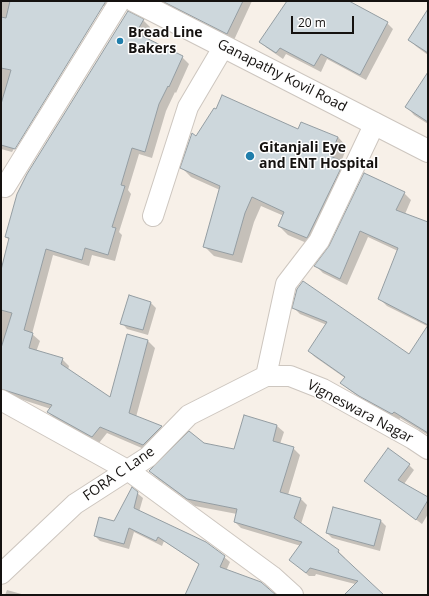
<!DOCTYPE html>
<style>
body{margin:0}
#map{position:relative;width:429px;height:596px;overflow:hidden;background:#f7f0e8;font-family:"Open Sans",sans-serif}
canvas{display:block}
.frame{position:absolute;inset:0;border:2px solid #151210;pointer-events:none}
.scale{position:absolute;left:291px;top:16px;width:63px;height:18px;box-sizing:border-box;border:2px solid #151210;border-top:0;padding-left:5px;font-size:12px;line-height:14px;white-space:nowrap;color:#151210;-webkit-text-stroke:3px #fefefe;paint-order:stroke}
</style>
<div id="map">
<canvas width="429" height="596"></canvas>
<div class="frame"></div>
<div class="scale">20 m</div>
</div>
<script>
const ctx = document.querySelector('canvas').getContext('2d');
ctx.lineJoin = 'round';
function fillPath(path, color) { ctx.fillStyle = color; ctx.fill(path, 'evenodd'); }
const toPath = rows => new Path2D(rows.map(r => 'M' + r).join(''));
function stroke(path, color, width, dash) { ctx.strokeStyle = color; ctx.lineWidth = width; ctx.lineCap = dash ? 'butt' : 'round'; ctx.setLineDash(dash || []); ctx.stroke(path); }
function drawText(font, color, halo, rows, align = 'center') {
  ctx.font = font + ' "Open Sans",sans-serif'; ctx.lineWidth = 3; ctx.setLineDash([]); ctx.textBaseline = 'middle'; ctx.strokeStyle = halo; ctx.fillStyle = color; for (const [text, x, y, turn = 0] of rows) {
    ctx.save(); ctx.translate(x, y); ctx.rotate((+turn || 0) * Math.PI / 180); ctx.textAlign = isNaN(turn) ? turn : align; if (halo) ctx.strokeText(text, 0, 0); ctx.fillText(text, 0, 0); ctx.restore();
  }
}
const shadow = toPath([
 [1,1,99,1,106,3,112,10,22,155,14,153,105,6,102,6,12,152,1,149],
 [158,1,252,1,234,40],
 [288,1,346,1,387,23,393,29,366,80,327,59,321,72,286,54,283,59,267,48,260,42],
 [428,11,428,55,417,47,409,40],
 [143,20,150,27,144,38,182,57,189,64,176,93,175,92,166,111,152,158,139,154,128,190,131,194,119,232,122,235,115,261,92,255,89,266,53,255,32,334,40,341,36,352,62,359,69,366,68,370,110,399,127,336,148,341,155,348,136,417,161,427,168,434,151,452,107,433,99,443,55,419,48,412,51,409,8,395,1,398,1,274,10,241,6,237],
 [428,74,428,124,414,115,407,107],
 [299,131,338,137,347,147,341,162,352,172,316,247,288,235,279,226,284,216,261,206,254,222,242,263,214,256,204,246,220,190,191,177,182,168,196,137],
 [404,193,411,200,405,214,428,223,428,323,427,326,387,306,380,299,398,251,368,237,347,285,323,273,316,266],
 [151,303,156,308,148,335,127,329,122,323],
 [294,308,409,356,428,342,428,435,400,418,399,420,366,402,348,389,342,383,345,378,315,357,309,351,327,325,300,314],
 [245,416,277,426,284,432,280,444,293,448,300,455,288,495,300,498,307,505,301,524,338,551,345,558,344,560,382,595,346,595,355,584,316,574,315,576,309,576,293,562,301,546,241,528,235,522,237,514,195,506,157,478,150,471,203,444,235,450],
 [409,465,414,470,404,484,428,499,428,514,422,524,371,486,365,481],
 [137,493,143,498,139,512,224,557,230,562,226,571,274,595,186,595,200,565,164,541,162,546,134,532,129,549,100,541,95,536,115,522],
 [334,508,381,521,386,526,380,551,332,538,327,533],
 [7,590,25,595,5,595]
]);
const building = toPath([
 [10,1,106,1,15,149,1,145,1,104,11,70,1,68,1,17,6,18,10,1],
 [162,1,243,1,227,34,162,1],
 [287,1,349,1,388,22,360,75,321,54,314,66,280,48,276,53,259,42,287,1],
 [428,9,428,53,408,40,428,9],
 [128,11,144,19,136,33,183,56,169,87,168,86,159,104,145,152,132,148,121,185,125,186,112,227,116,228,108,255,85,248,82,260,46,249,24,330,33,333,29,348,63,358,61,364,110,397,127,334,148,340,129,413,162,426,143,445,100,427,92,437,47,412,52,405,1,389,1,348,12,313,1,310,1,270,9,238,5,237,17,194,27,174,128,11],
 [428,72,428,122,405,107,428,72],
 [222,95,298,129,301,122,338,137,330,156,344,162,307,238,278,226,284,212,252,197,245,213,233,255,203,247,220,186,180,168,192,133,196,136,214,108,216,109,222,95],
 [364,173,405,192,396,210,428,222,428,433,394,412,392,414,359,396,340,383,345,377,308,351,327,322,292,308,297,289,303,281,409,354,428,325,378,299,398,248,360,231,340,279,314,266,329,246,364,173],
 [129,295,151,302,143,330,120,324,129,295],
 [244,415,277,425,273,441,294,447,280,492,301,498,294,518,339,550,338,552,384,595,344,595,358,581,310,568,306,573,289,560,302,542,234,522,237,509,187,499,149,471,189,431,204,443,234,449,244,415],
 [388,448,410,464,398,480,428,497,428,500,416,520,364,481,388,448],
 [132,487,138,492,134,508,206,542,225,556,220,567,261,582,276,595,185,595,199,564,158,537,156,541,129,528,124,544,94,536,99,517,114,521,132,487],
 [333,507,381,520,374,546,326,533,333,507]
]);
const street = toPath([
 [5,187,120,1],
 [153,216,188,107,224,46],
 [266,376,286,284,319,241,375,123],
 [1,400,129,471,272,576,293,595],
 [1,574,75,504,148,457,189,415,266,376,290,376,323,389,413,439,428,449]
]);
const secondary = toPath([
 [135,1,428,151]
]);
const markers = [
 [120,41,4,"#207eab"],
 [250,156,5,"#207eab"]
];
const poiNames = [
 ["Bread Line",128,33],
 ["Bakers",128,49],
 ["Gitanjali Eye",259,148],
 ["and ENT Hospital",259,164]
];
const streetNames = [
 ["Ganapathy Kovil Road",282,76,27],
 ["Vigneswara Nagar",360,412,28],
 ["FORA C Lane",119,474,-35]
];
fillPath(shadow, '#0003');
fillPath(building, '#cdd7dc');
stroke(building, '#949da2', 1);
stroke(street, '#cdc6bf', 22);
stroke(secondary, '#cdc6bf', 24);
stroke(street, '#fff', 20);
stroke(secondary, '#fff', 22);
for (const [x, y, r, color] of markers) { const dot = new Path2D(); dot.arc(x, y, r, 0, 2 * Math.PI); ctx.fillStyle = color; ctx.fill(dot); stroke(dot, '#fefefe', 1.5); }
drawText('bold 14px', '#151210', '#fefefe', poiNames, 'left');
drawText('14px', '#151210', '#fefefe', streetNames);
</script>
